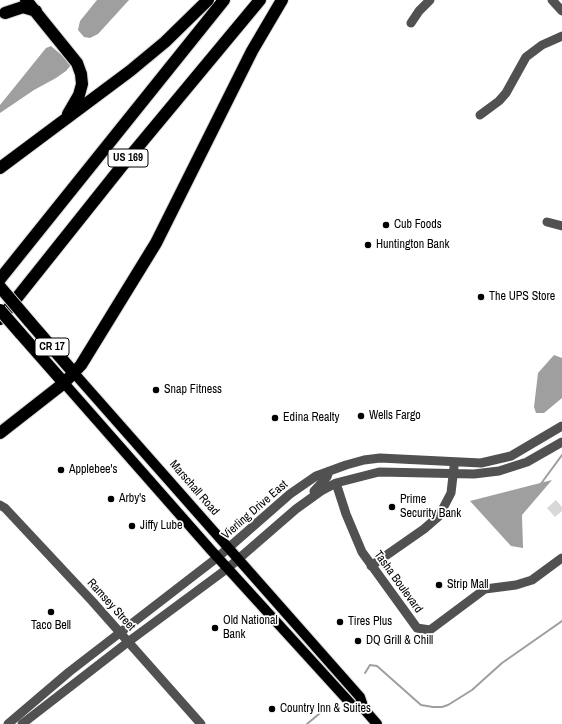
<!DOCTYPE html>
<style>
body{margin:0}
canvas{display:block;background:#fff}
</style>
<canvas width="562" height="724"></canvas>
<script>
const ctx = document.querySelector('canvas').getContext('2d');
ctx.lineJoin = 'round';
function fillPath(path, color) { ctx.fillStyle = color; ctx.fill(path, 'evenodd'); }
const toPath = rows => new Path2D(rows.map(r => 'M' + r).join(''));
function stroke(path, color, width, dash) { ctx.strokeStyle = color; ctx.lineWidth = width; ctx.lineCap = dash ? 'butt' : 'round'; ctx.setLineDash(dash || []); ctx.stroke(path); }
function drawText(font, color, halo, rows, align = 'center') {
  ctx.font = font + ' "Archivo Narrow",sans-serif'; ctx.lineWidth = 3.5; ctx.setLineDash([]); ctx.textBaseline = 'middle'; ctx.strokeStyle = halo; ctx.fillStyle = color; for (const [text, x, y, turn = 0] of rows) {
    ctx.save(); ctx.translate(x, y); ctx.rotate((+turn || 0) * Math.PI / 180); ctx.textAlign = isNaN(turn) ? turn : align; if (halo) ctx.strokeText(text, 0, 0); ctx.fillText(text, 0, 0); ctx.restore();
  }
}
const green = toPath([
 [556,500,562,507,562,511,555,517,547,508]
]);
const water = toPath([
 [97,0,129,0,98,34,90,38,84,37,78,30,80,21],
 [51,46,72,64,66,71,56,78,34,90,0,113,0,105,46,48],
 [554,355,562,358,562,398,544,413,536,413,534,407,538,373],
 [552,480,522,515,523,548,511,546,470,501]
]);
const stream = toPath([
 [540,485,562,455],
 [365,673,370,665,377,666,421,705,433,707,442,707,448,705,472,690,502,663,562,621],
 [307,724,326,708]
]);
const minor = toPath([
 [552,0,562,11],
 [411,23,419,11,430,0],
 [480,115,499,101,506,93,526,57,542,45,562,36],
 [547,222,562,226],
 [336,483,346,514,362,552,417,628,430,630,485,589,516,585,532,580,562,558],
 [314,491,327,477,329,471],
 [0,505,5,508,92,601,201,724],
 [371,566,424,529,439,516,451,493,454,467],
 [8,724,69,672,218,557,290,494,316,476,346,465,364,460,380,458,481,463,511,456,562,426],
 [22,724,128,642,228,568,296,509,321,491,336,483,379,472,474,474,499,471,527,462,562,442]
]);
const major = toPath([
 [74,373,360,697,364,709],
 [64,383,210,549,352,705,364,709,377,724]
]);
const highway = toPath([
 [26,0,77,63,81,74,82,84,79,95,68,114],
 [5,13,23,7,36,11],
 [0,168,130,71,165,42,208,0],
 [0,279,224,0],
 [0,319,122,166,260,0],
 [29,321,74,373],
 [20,333,64,383],
 [0,433,64,383,81,365,156,243,252,51,282,0]
]);
const highwayBridge = toPath([
 [0,287,29,321],
 [0,310,20,333]
]);
const markers = [
 [386,225,4,"#000"],
 [368,245,4,"#000"],
 [481,297,4,"#000"],
 [156,390,4,"#000"],
 [361,416,4,"#000"],
 [275,418,4,"#000"],
 [61,470,4,"#000"],
 [111,499,4,"#000"],
 [392,507,4,"#000"],
 [132,526,4,"#000"],
 [439,585,4,"#000"],
 [51,612,4,"#000"],
 [340,622,4,"#000"],
 [215,628,4,"#000"],
 [358,641,4,"#000"],
 [272,709,4,"#000"]
];
const shields = [
 [128,158,40],
 [52,347,34]
];
const shieldNames = [
 ["US 169",128,158],
 ["CR 17",52,347]
];
const poiNames = [
 ["Cub Foods",394,225],
 ["Huntington Bank",376,245],
 ["The UPS Store",489,297],
 ["Snap Fitness",164,390],
 ["Wells Fargo",369,416],
 ["Edina Realty",283,418],
 ["Applebee's",69,470],
 ["Arby's",119,499],
 ["Prime",400,500],
 ["Security Bank",400,514],
 ["Jiffy Lube",140,526],
 ["Strip Mall",447,585],
 ["Old National",223,621],
 ["Bank",223,635],
 ["Tires Plus",348,622],
 ["Taco Bell",51,626,"center"],
 ["DQ Grill & Chill",366,641],
 ["Country Inn & Suites",280,709]
];
const streetNames = [
 ["Marschall Road",194,488,49],
 ["Vierling Drive East",255,510,-41],
 ["Tasha Boulevard",398,582,54],
 ["Ramsey Street",111,605,48]
];
fillPath(green, '#d8d8d8');
fillPath(water, '#9f9f9f');
stroke(stream, '#9f9f9f', 2);
stroke(major, '#dbdbdb', 12);
stroke(highway, '#dbdbdb', 14);
stroke(minor, '#515151', 9);
stroke(major, '#000', 10);
stroke(highway, '#000', 12);
stroke(highwayBridge, '#dbdbdb', 14, []);
stroke(highwayBridge, '#000', 12);
for (const [x, y, r, color] of markers) { const dot = new Path2D(); dot.arc(x, y, r, 0, 2 * Math.PI); ctx.fillStyle = color; ctx.fill(dot); stroke(dot, '#fff', 1.5); }
for (const [x, y, w] of shields) { const box = new Path2D(); box.roundRect(x - w / 2, y - 9, w, 18, 3); ctx.fillStyle = '#fff'; ctx.fill(box); stroke(box, '#000', 1); }
drawText('bold 11px', '#000', null, shieldNames);
drawText('12px', '#000', '#fff', poiNames, 'left');
drawText('12px', '#000', '#fff', streetNames);
</script>
